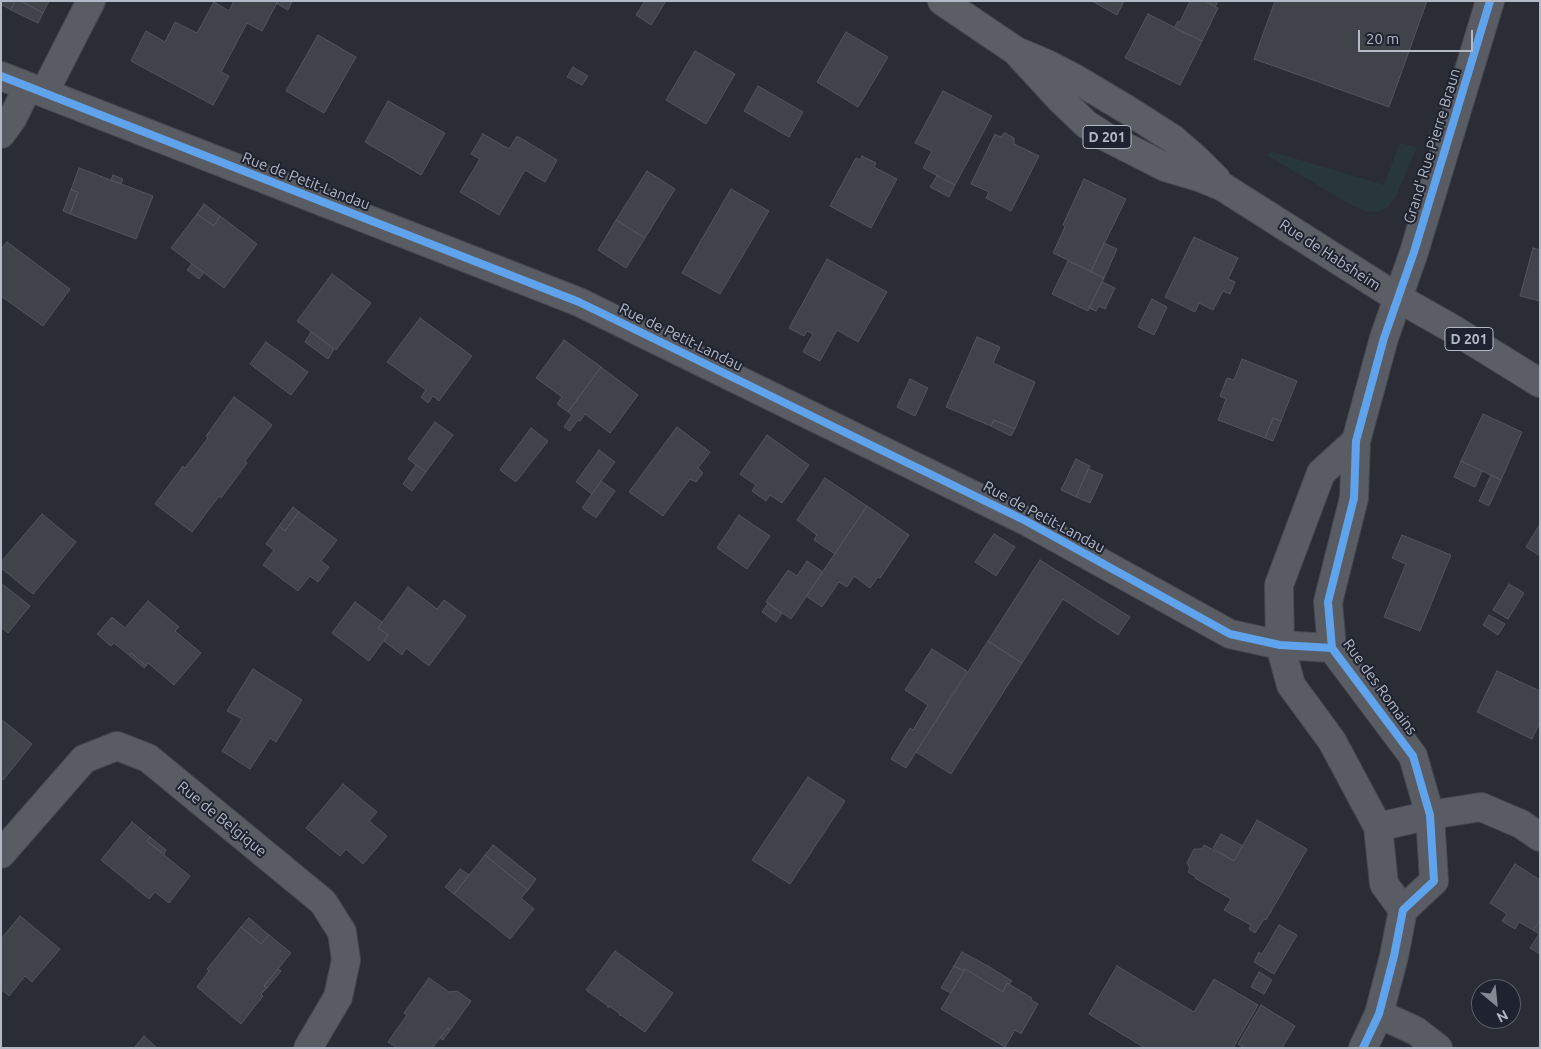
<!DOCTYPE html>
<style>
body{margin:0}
#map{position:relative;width:1541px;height:1049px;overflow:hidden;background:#2a2d35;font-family:Ubuntu,sans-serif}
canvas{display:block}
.frame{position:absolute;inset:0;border:2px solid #b4b9c6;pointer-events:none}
.north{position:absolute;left:1471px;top:979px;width:50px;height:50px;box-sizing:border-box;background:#1e232f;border:1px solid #5a5f6b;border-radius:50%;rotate:152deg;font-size:14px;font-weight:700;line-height:20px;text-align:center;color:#b4b9c6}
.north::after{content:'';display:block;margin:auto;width:18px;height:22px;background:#848893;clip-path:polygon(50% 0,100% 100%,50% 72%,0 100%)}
.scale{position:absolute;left:1358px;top:30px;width:115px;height:22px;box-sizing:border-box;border:2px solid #b4b9c6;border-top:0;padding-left:6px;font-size:15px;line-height:18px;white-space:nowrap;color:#b4b9c6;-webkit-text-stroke:4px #1e232f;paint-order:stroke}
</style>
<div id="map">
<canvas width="1541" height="1049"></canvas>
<div class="frame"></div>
<div class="north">N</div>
<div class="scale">20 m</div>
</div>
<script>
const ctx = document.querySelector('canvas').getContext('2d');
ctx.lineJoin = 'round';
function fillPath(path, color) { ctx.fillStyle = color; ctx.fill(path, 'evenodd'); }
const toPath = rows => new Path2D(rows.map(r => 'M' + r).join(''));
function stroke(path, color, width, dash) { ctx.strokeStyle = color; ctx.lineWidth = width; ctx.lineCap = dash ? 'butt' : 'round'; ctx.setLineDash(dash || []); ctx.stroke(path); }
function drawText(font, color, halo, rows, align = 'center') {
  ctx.font = font + ' Ubuntu,sans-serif'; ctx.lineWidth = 4; ctx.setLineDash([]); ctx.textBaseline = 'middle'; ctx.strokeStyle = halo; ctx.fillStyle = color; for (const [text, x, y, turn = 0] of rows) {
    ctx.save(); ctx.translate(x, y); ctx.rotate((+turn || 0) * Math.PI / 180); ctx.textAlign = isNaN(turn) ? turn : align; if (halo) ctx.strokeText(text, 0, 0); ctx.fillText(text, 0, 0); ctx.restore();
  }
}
const green = toPath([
 [1400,143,1417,147,1396,196,1387,208,1376,212,1365,211,1351,205,1267,155,1270,151,1384,185]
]);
const building = toPath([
 [1,1,15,1,11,10,1,4,1,1],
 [15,1,21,1,43,13,38,23,11,10,15,1],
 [21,1,49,1,43,13,21,1],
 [234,1,278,1,262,31,247,23,221,72,229,76,213,105,131,61,146,31,165,42,175,22,197,33,214,2,229,11,234,1],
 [278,1,292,1,288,10,276,3,278,1],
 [645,1,666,1,651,25,636,15,645,1],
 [1092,1,1124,1,1117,15,1092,1],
 [1190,1,1205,1,1218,8,1202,41,1174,28,1178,21,1180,22,1190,1],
 [1208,1,1218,1,1215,7,1208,1],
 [1275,1,1427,1,1389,107,1254,59,1275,1],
 [1148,14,1202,41,1180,85,1125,58,1148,14],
 [846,32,888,57,858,107,817,82,846,32],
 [318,35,356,57,324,113,286,91,318,35],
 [695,51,735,74,706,124,666,100,695,51],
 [573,67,588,76,582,85,567,77,573,67],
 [758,86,803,112,789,137,744,111,758,86],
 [943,91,992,116,955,185,923,168,932,151,915,143,943,91],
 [388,101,445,133,421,175,365,142,388,101],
 [1005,133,1014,138,1014,144,1039,156,1011,211,986,198,989,192,971,184,995,134,1000,137,1005,133],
 [483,134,509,149,517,136,557,160,545,182,525,170,499,215,460,192,480,159,471,154,483,134],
 [862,156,876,163,874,167,897,179,871,228,830,206,856,158,860,160,862,156],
 [79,168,153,196,136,239,70,214,78,192,71,190,79,168],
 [647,171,675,189,645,238,616,220,647,171],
 [113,175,123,179,121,184,111,180,113,175],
 [937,176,955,185,949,197,930,187,937,176],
 [1084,179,1126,199,1091,271,1053,253,1065,227,1063,225,1084,179],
 [731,189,769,211,720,294,682,273,731,189],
 [71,190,78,192,70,214,63,211,71,190],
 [204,204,220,216,214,226,197,214,204,204],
 [197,214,214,226,220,216,257,244,224,288,171,248,197,214],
 [616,220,645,238,626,268,598,250,616,220],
 [1194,237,1238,258,1228,279,1235,282,1230,294,1223,291,1213,310,1199,303,1195,312,1165,297,1194,237],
 [7,242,70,289,43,326,1,296,1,249,7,242],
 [1104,243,1117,249,1104,278,1091,271,1104,243],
 [1533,248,1540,250,1540,301,1520,296,1533,248],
 [827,259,887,292,858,342,837,330,820,361,803,352,813,334,807,331,804,336,789,328,827,259],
 [1068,261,1104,278,1088,311,1052,294,1068,261],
 [192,264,204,272,199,279,187,270,192,264],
 [332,274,371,303,336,350,297,321,332,274],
 [1102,282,1115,288,1105,309,1099,306,1096,311,1089,308,1102,282],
 [1152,299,1167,307,1154,335,1138,327,1152,299],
 [420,318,472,356,439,401,433,396,428,403,421,397,426,390,387,362,420,318],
 [311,332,334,349,328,359,305,342,311,332],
 [977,337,1000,347,993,363,1035,382,1015,429,994,420,991,426,946,407,977,337],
 [564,340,601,367,568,412,557,404,562,397,536,378,564,340],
 [266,342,308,372,291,395,250,364,266,342],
 [1242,359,1297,381,1281,421,1273,418,1265,438,1218,420,1226,399,1220,396,1227,378,1234,380,1242,359],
 [601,367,638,395,610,433,585,414,580,421,578,420,570,431,564,427,572,415,568,412,601,367],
 [910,379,928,388,915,416,897,407,910,379],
 [234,397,272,425,245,461,247,463,221,498,219,496,192,532,155,504,183,466,185,468,208,438,206,436,234,397],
 [1483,414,1522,432,1501,480,1461,461,1483,414],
 [1273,418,1281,421,1273,441,1265,438,1273,418],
 [994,420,1015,429,1011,436,991,426,994,420],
 [435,422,453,435,426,472,408,459,435,422],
 [677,427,710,452,698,468,703,473,696,482,690,479,663,516,629,492,677,427],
 [531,428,548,441,516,482,500,470,531,428],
 [767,435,809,465,782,503,770,495,766,501,752,491,756,485,740,474,767,435],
 [599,450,615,462,592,494,576,482,599,450],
 [1076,459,1090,466,1076,497,1061,490,1076,459],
 [1461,461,1482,471,1475,487,1454,477,1461,461],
 [416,465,426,472,412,491,403,484,416,465],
 [1088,469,1103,475,1090,503,1076,497,1088,469],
 [1491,475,1501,480,1489,506,1479,501,1491,475],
 [825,478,867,506,835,554,814,540,817,535,797,520,825,478],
 [601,481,615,491,596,518,582,508,601,481],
 [867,506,909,535,880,578,878,577,870,588,854,576,847,587,839,582,822,607,806,596,867,506],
 [293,507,299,512,285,531,279,526,293,507],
 [299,512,337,540,321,561,329,567,318,582,310,576,298,591,263,565,274,550,266,544,279,526,285,531,299,512],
 [42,514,76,542,33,594,1,568,1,562,42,514],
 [739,515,770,536,747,569,717,548,739,515],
 [1540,524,1540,556,1526,547,1540,524],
 [994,534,1015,547,996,576,975,562,994,534],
 [1402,535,1451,555,1420,631,1384,617,1406,564,1392,558,1402,535],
 [1040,560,1130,617,1118,635,1063,599,1022,663,988,641,1040,560],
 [807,561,823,572,791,619,766,602,788,570,797,576,807,561],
 [1,583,30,606,8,633,1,627,1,583],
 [1509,584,1524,593,1508,619,1493,610,1509,584],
 [408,587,437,609,444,600,466,616,429,666,406,648,402,655,384,641,388,635,378,628,408,587],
 [148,601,179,627,175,631,201,653,174,685,148,663,146,666,131,653,129,655,114,643,111,646,97,634,112,617,125,628,148,601],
 [355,602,382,622,378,628,388,635,369,661,332,633,355,602],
 [768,603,782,613,776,622,762,612,768,603],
 [1489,615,1505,624,1498,635,1483,625,1489,615],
 [988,641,1022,663,951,774,916,752,988,641],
 [932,649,967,671,906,768,891,759,910,728,913,730,928,705,905,690,932,649],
 [131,653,146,666,144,668,129,655,131,653],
 [253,669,302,700,276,742,270,738,250,769,222,751,242,719,227,711,253,669],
 [1497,671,1540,691,1540,722,1532,739,1477,712,1497,671],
 [1,719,32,744,3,780,1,779,1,719],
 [808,777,845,801,790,884,752,860,808,777],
 [343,784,377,812,369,821,387,836,363,864,346,849,340,856,306,828,343,784],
 [1257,820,1307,849,1266,920,1264,919,1255,933,1249,929,1251,925,1224,910,1231,899,1195,878,1196,877,1188,872,1190,868,1187,863,1194,849,1202,849,1204,845,1234,861,1257,820],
 [132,822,150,837,147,841,190,876,169,903,155,892,149,899,101,860,132,822],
 [1221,834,1243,846,1234,861,1213,848,1221,834],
 [150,837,166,850,164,854,147,841,150,837],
 [493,845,536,879,528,890,485,855,493,845],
 [485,855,528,890,521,898,534,909,510,939,454,894,485,855],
 [1515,864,1540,880,1540,920,1533,930,1519,922,1515,929,1502,921,1507,914,1490,903,1515,864],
 [460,869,469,875,454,894,445,887,460,869],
 [20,916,60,949,32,982,25,976,9,996,1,989,1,939,20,916],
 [249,918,269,935,261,944,241,927,249,918],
 [1540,920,1540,954,1530,948,1539,934,1533,930,1540,920],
 [1279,925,1297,935,1274,974,1254,962,1259,952,1262,954,1279,925],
 [241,927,261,944,269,935,291,953,264,986,267,988,261,994,263,996,241,1024,197,987,209,971,207,969,241,927],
 [615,951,673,993,645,1032,621,1015,620,1016,619,1013,609,1006,608,1008,608,1006,586,990,615,951],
 [962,952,988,966,1012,981,1009,984,1007,983,1003,992,965,969,964,971,954,966,962,952],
 [954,966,964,971,951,993,941,988,954,966],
 [1117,966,1194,1012,1214,979,1258,1005,1233,1048,1145,1048,1089,1014,1117,966],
 [278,969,281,971,267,988,264,986,278,969],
 [965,969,1003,992,1007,983,1032,998,1031,1000,1038,1004,1021,1034,1015,1030,1005,1047,941,1009,965,969],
 [1259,972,1272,980,1264,994,1251,987,1259,972],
 [429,978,449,992,457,991,471,1001,450,1030,448,1028,432,1048,397,1048,388,1042,407,1015,404,1013,429,978],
 [1261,1005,1295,1026,1282,1048,1244,1048,1238,1044,1261,1005],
 [448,1028,450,1030,443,1040,440,1038,448,1028],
 [144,1036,157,1048,134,1048,144,1036]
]);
const minor = toPath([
 [1,76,579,302,1026,521,1230,634,1280,645,1332,648],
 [44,93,91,1],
 [1,134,12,119,28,87],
 [1356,441,1321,473,1279,585,1280,645,1291,685,1332,741,1378,827,1384,884,1403,910],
 [1378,827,1430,815,1481,807,1521,824,1540,837],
 [1,854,84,759,117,746,148,758,323,902,342,932,346,960,338,997,308,1048],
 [1379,1014,1416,1031,1438,1048],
 [1363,1048,1379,1014,1394,956,1403,910,1434,881,1430,815,1413,756,1332,648,1328,602,1354,498,1356,441,1384,338,1414,252,1490,1]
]);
const major = toPath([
 [942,1,1016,51,1047,64,1074,78,1126,109,1173,139,1196,159,1216,179],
 [1016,51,1061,100,1086,124,1106,137,1165,167,1199,177,1223,187,1398,298,1451,328,1540,383]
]);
const cycleway = toPath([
 [1,76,579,302,1026,521,1230,634,1280,645,1332,648],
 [1363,1048,1379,1014,1394,956,1403,910,1434,881,1430,815,1413,756,1332,648,1328,602,1354,498,1356,441,1384,338,1414,252,1490,1]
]);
const shields = [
 [1107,137,48],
 [1469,339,48]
];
const shieldNames = [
 ["D 201",1107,137],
 ["D 201",1469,339]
];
const streetNames = [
 ["Grand' Rue Pierre Braun",1432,146,-73],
 ["Rue de Petit-Landau",306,181,21],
 ["Rue de Habsheim",1330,255,33],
 ["Rue de Petit-Landau",681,337,26],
 ["Rue de Petit-Landau",1044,517,28],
 ["Rue des Romains",1380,687,54],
 ["Rue de Belgique",222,819,39]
];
fillPath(green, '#28373b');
fillPath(building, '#41434a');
stroke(building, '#52555d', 1);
stroke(minor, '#46484e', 30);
stroke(major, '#484a52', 30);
stroke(minor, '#595c63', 28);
stroke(major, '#5b5e65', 28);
stroke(cycleway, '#60a3ed', 8);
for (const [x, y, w] of shields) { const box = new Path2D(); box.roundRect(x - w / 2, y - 11.5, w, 23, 4); ctx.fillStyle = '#1e232f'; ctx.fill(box); stroke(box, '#b4b9c6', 1); }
drawText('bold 14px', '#b4b9c6', null, shieldNames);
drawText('15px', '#b4b9c6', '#1e232f', streetNames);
</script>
